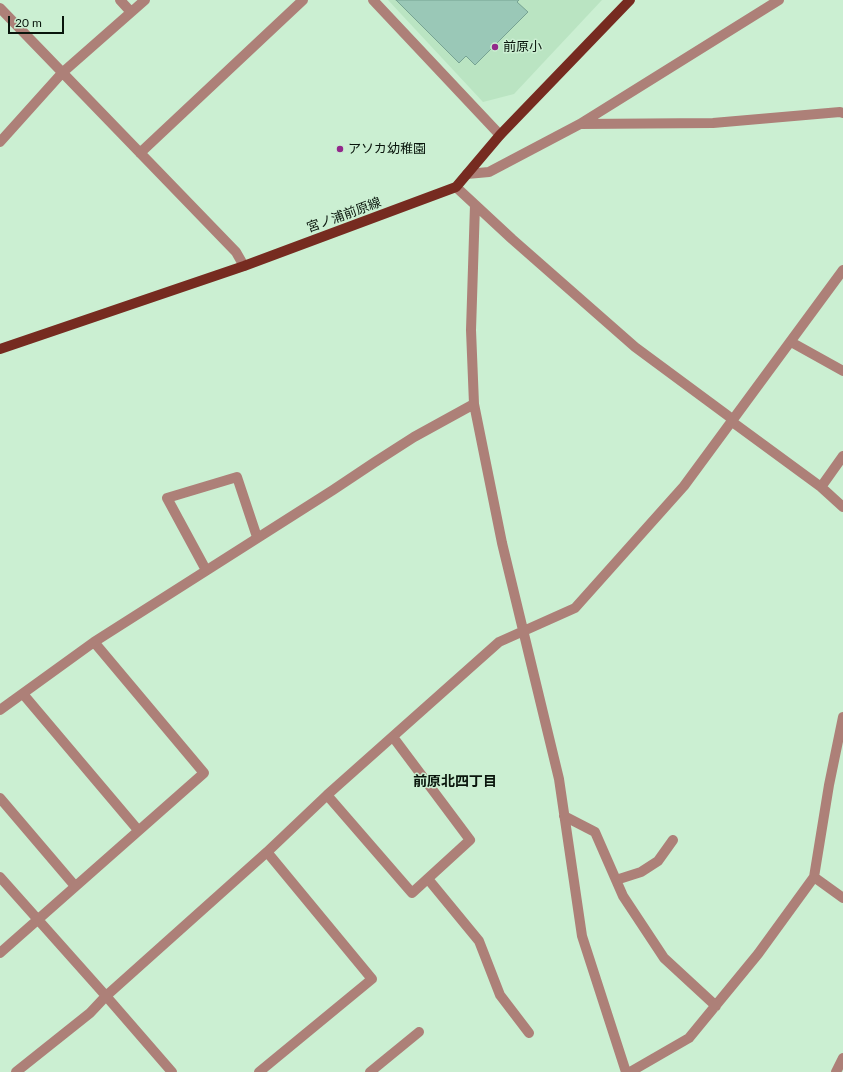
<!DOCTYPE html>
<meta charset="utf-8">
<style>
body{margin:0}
#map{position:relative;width:843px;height:1072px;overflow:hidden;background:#cbefd2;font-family:Lato,sans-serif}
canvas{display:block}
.scale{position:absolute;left:8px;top:16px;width:56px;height:18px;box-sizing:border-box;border:2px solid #09150c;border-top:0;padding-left:5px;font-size:12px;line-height:14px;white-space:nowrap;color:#09150c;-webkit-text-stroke:3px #cbefd2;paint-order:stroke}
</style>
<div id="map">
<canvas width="843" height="1072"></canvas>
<div class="scale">20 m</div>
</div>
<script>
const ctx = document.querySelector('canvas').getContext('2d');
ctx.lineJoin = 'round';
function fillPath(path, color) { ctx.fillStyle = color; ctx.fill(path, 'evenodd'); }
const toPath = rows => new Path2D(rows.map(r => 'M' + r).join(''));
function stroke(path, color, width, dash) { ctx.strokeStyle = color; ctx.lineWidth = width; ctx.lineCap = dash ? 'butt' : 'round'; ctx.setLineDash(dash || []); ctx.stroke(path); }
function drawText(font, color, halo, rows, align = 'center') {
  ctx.font = font + ' Lato,"Noto Sans JP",sans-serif'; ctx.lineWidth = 3; ctx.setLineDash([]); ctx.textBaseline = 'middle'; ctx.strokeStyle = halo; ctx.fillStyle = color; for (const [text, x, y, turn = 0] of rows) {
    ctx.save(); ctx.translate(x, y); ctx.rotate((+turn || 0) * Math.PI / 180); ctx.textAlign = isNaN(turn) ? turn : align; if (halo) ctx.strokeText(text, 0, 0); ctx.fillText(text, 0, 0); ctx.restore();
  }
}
const built = toPath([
 [388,0,602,0,514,94,483,102]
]);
const building = toPath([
 [396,0,519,0,517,2,528,12,475,65,466,56,459,63,396,0]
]);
const minor = toPath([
 [120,0,131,12],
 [373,0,500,135],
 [0,8,236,252,244,266],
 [580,124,713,123,840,112,843,113],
 [0,142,62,73,145,0],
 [140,153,303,0],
 [467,174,489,172,580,124,779,0],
 [456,187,512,239,635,347,731,418,731,421,821,487,843,507],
 [475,205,471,330,474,404,502,543,559,779,582,936,626,1072],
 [791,342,843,371],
 [821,487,843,456],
 [206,570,167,498,237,477,257,537],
 [23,694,138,830],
 [0,710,94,642,333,490,375,462,414,437,474,404],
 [327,795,412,893,470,840,393,737],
 [0,798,75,886],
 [564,816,595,832,623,896,664,958,716,1006],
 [0,877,106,996,172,1072],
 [814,877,843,898],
 [428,879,479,941,500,995,529,1033],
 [616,880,641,872,658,861,673,840],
 [0,953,204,773,94,642],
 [16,1072,90,1013,106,996,267,852,327,795,499,642,575,608,684,486,843,270],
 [259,1072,372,979,267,852],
 [370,1072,419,1032],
 [630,1072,689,1038,758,954,814,877,829,785,843,717],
 [836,1072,843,1058]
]);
const major = toPath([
 [0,349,244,266,456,187,500,135,630,0]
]);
const markers = [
 [495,47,4,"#92288b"],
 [340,149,4,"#92288b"]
];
const poiNames = [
 ["前原小",503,47],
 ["アソカ幼稚園",348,149]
];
const streetNames = [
 ["宮ノ浦前原線",344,215,-20]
];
const neighbourhoodNames = [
 ["前原北四丁目",455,781]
];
fillPath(built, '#bae4c2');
fillPath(building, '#9ac8b7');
stroke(building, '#77a393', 1);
stroke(minor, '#ad8078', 10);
stroke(major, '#762b20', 10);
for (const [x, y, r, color] of markers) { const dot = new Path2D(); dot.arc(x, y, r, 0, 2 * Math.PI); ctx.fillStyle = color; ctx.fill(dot); stroke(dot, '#cbefd2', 1.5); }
drawText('13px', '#09150c', '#cbefd2', poiNames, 'left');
drawText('13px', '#09150c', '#cbefd2', streetNames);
drawText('bold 14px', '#09150c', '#cbefd2', neighbourhoodNames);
</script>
